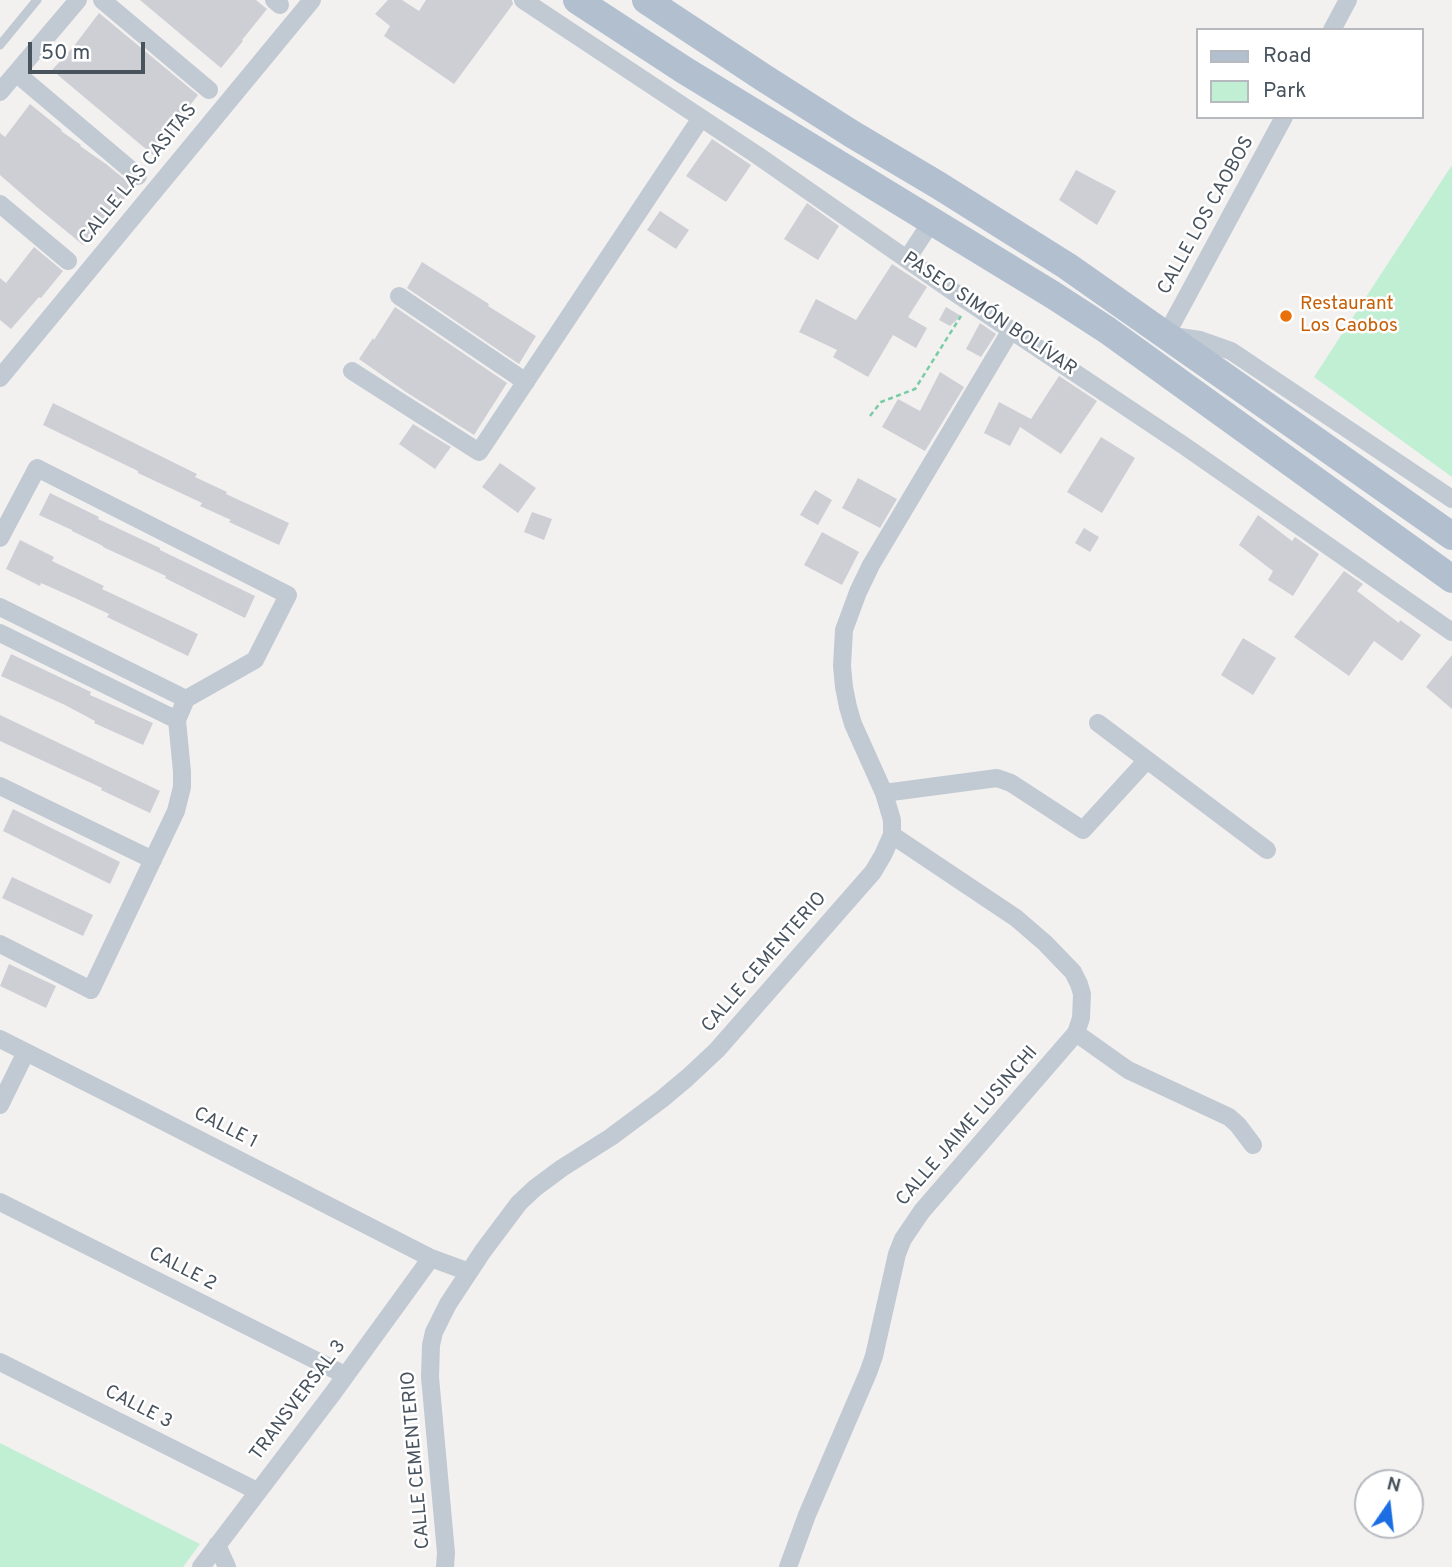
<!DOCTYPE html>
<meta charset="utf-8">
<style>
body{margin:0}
#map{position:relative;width:1452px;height:1567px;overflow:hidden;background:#f3f0f0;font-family:Overpass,sans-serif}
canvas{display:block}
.legend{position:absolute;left:1196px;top:28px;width:228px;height:91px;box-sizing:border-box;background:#fff;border:2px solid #b6babf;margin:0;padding:9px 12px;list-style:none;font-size:21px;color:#48535e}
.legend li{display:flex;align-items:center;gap:14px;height:35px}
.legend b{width:35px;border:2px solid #b6babf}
.north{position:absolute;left:1354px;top:1469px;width:70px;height:70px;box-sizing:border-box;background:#fff;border:2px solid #b6babf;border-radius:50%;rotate:14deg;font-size:19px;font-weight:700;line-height:28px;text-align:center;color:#48535e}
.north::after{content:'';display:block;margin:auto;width:24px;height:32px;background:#1b6fe2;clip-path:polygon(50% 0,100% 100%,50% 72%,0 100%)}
.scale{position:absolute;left:28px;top:42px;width:117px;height:32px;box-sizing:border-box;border:4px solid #48535e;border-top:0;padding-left:9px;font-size:21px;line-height:24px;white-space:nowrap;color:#48535e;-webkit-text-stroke:5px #fff;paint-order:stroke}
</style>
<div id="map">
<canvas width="1452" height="1567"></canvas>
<ul class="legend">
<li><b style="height:9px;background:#b1bfcf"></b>Road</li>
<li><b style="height:19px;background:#c0efd3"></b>Park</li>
</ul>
<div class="north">N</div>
<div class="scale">50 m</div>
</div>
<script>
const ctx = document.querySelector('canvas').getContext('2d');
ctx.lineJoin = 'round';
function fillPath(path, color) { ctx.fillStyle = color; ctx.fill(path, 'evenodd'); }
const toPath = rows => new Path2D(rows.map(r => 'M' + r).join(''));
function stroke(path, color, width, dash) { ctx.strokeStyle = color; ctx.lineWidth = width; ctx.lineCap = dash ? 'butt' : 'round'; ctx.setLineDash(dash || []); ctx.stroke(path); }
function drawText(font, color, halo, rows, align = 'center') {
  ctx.font = font + ' Overpass,sans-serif'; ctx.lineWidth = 5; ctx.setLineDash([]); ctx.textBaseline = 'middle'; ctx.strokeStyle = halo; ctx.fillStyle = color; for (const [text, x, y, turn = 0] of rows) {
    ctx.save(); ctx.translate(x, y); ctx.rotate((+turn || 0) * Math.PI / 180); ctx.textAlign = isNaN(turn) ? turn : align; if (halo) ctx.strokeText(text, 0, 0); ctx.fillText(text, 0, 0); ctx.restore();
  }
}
const green = toPath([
 [1452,165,1452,477,1314,377],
 [0,1443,200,1544,183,1567,0,1567]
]);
const building = toPath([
 [140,0,256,0,267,9,242,40,243,41,221,68],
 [388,0,402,0,419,11,426,0,512,0,513,4,454,84,384,36,390,26,375,14],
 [99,13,198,95,174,126,175,127,153,155,52,70,74,46],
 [30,104,62,130,61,131,81,145,80,146,106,164,134,187,113,212,111,211,83,245,38,208,0,175,0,133,5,137],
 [712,139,751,165,726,202,686,176],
 [1076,170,1116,191,1097,225,1059,200],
 [807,203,839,226,818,260,784,239],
 [660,211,689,230,676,249,647,230],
 [34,247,63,271,41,298,39,297,11,329,0,320,0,278,6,283],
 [422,262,489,304,488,306,536,336,519,364,407,288],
 [892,264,927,287,908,317,927,328,916,348,893,335,868,377,833,357,837,350,799,332,816,299,856,320],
 [395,307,507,383,474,435,406,392,359,359,373,338,374,340],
 [946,307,961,316,950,326,939,320],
 [980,323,996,334,981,357,966,349],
 [940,372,964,387,925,451,882,427,898,399,920,411],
 [1059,376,1097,401,1061,454,1020,427,1010,446,984,433,999,402,1031,419],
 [53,403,197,474,195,477,227,492,226,494,289,523,279,545,229,522,231,520,200,506,202,503,138,473,138,471,43,425],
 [413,424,451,447,435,469,399,444],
 [1101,437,1135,458,1102,513,1067,492],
 [500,463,536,488,518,513,482,487],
 [858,478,897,499,880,528,842,508],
 [815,490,832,500,818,525,800,515],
 [50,493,99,517,98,519,160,548,160,550,255,596,245,618,165,578,166,576,103,547,103,546,72,531,72,530,39,515],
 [532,512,552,519,544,540,524,532],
 [1258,515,1292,541,1295,537,1319,554,1293,596,1268,580,1273,571,1239,545],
 [1084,528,1099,537,1090,552,1075,543],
 [822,532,859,552,842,585,804,565],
 [20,540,54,557,52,561,104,586,102,589,198,634,188,656,107,617,109,614,77,599,41,583,40,586,6,569],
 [1344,571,1363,584,1357,591,1399,623,1400,620,1421,635,1402,661,1374,641,1349,676,1294,637],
 [1243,638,1276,658,1253,695,1221,675],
 [11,654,91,692,90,695,153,723,143,745,94,723,95,721,65,705,1,676],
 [1452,655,1452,709,1426,687],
 [0,715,160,791,150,813,101,790,102,788,0,741],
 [13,809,120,862,110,884,3,831],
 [12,877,93,915,83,936,2,898],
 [9,964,56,986,46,1008,0,986]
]);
const path = toPath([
 [870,416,881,402,915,389,961,316]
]);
const service = toPath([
 [0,45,37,0]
]);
const minor = toPath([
 [102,0,209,90],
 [274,0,280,5],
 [523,0,757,155,951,290,1183,445,1452,632],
 [1332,30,1348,0],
 [16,73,138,176],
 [0,92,78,0],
 [1284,117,1166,335,1200,340,1231,351,1452,499],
 [0,204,68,261],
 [907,259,932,221],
 [399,296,526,382],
 [352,371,479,452,701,118],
 [0,378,312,0],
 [0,538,37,468,288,595,255,660,186,699,177,720,182,772,182,787,176,811,91,990,0,944],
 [0,607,186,699],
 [0,633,177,720],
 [1098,723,1267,850],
 [0,786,153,860],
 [884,793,997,778,1011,783,1083,830,1147,760],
 [1076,1033,1128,1070,1229,1117,1238,1125,1253,1145],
 [0,1039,149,1114,431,1258,469,1272],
 [0,1105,26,1052],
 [0,1202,345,1375],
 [0,1362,257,1491],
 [217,1545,227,1567],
 [201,1567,333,1393,431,1258],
 [445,1567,446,1553,430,1377,431,1345,434,1332,448,1304,483,1251,519,1203,535,1188,562,1168,611,1137,662,1099,687,1078,717,1050,873,872,883,855,892,835,892,820,884,793,853,724,848,707,844,687,842,666,844,630,858,592,871,565,1011,330],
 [788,1567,807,1515,868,1373,874,1356,897,1254,903,1239,922,1211,1076,1033,1081,1018,1082,994,1079,984,1073,972,1045,943,1016,918,892,835]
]);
const primary = toPath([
 [577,0,684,70,1053,295,1107,330,1452,579],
 [646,0,764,78,852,134,938,185,1067,266,1452,536]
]);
const markers = [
 [1286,316,7,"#e8710a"]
];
const streetNames = [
 ["CALLE LAS CASITAS",139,175,-51],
 ["CALLE LOS CAOBOS",1207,216,-61],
 ["PASEO SIMÓN BOLÍVAR",989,315,34],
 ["CALLE CEMENTERIO",765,963,-49],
 ["CALLE JAIME LUSINCHI",968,1127,-49],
 ["CALLE 1",225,1129,27],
 ["CALLE 2",182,1270,27],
 ["TRANSVERSAL 3",299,1401,-53],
 ["CALLE 3",138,1408,27],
 ["CALLE CEMENTERIO",417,1460,-95]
];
const foodNames = [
 ["Restaurant",1300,305],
 ["Los Caobos",1300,327]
];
fillPath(green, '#c0efd3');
fillPath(building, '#cdcfd5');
stroke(path, '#78cda5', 2.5, [5, 3.5]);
stroke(service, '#c1cad2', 9);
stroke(minor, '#c1cad2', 18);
stroke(primary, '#b1bfcf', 28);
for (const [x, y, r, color] of markers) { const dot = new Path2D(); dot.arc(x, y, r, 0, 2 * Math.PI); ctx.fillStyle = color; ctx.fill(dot); stroke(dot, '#fff', 2.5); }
drawText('19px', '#48535e', '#fff', streetNames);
drawText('19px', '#c56008', '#fff', foodNames, 'left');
</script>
